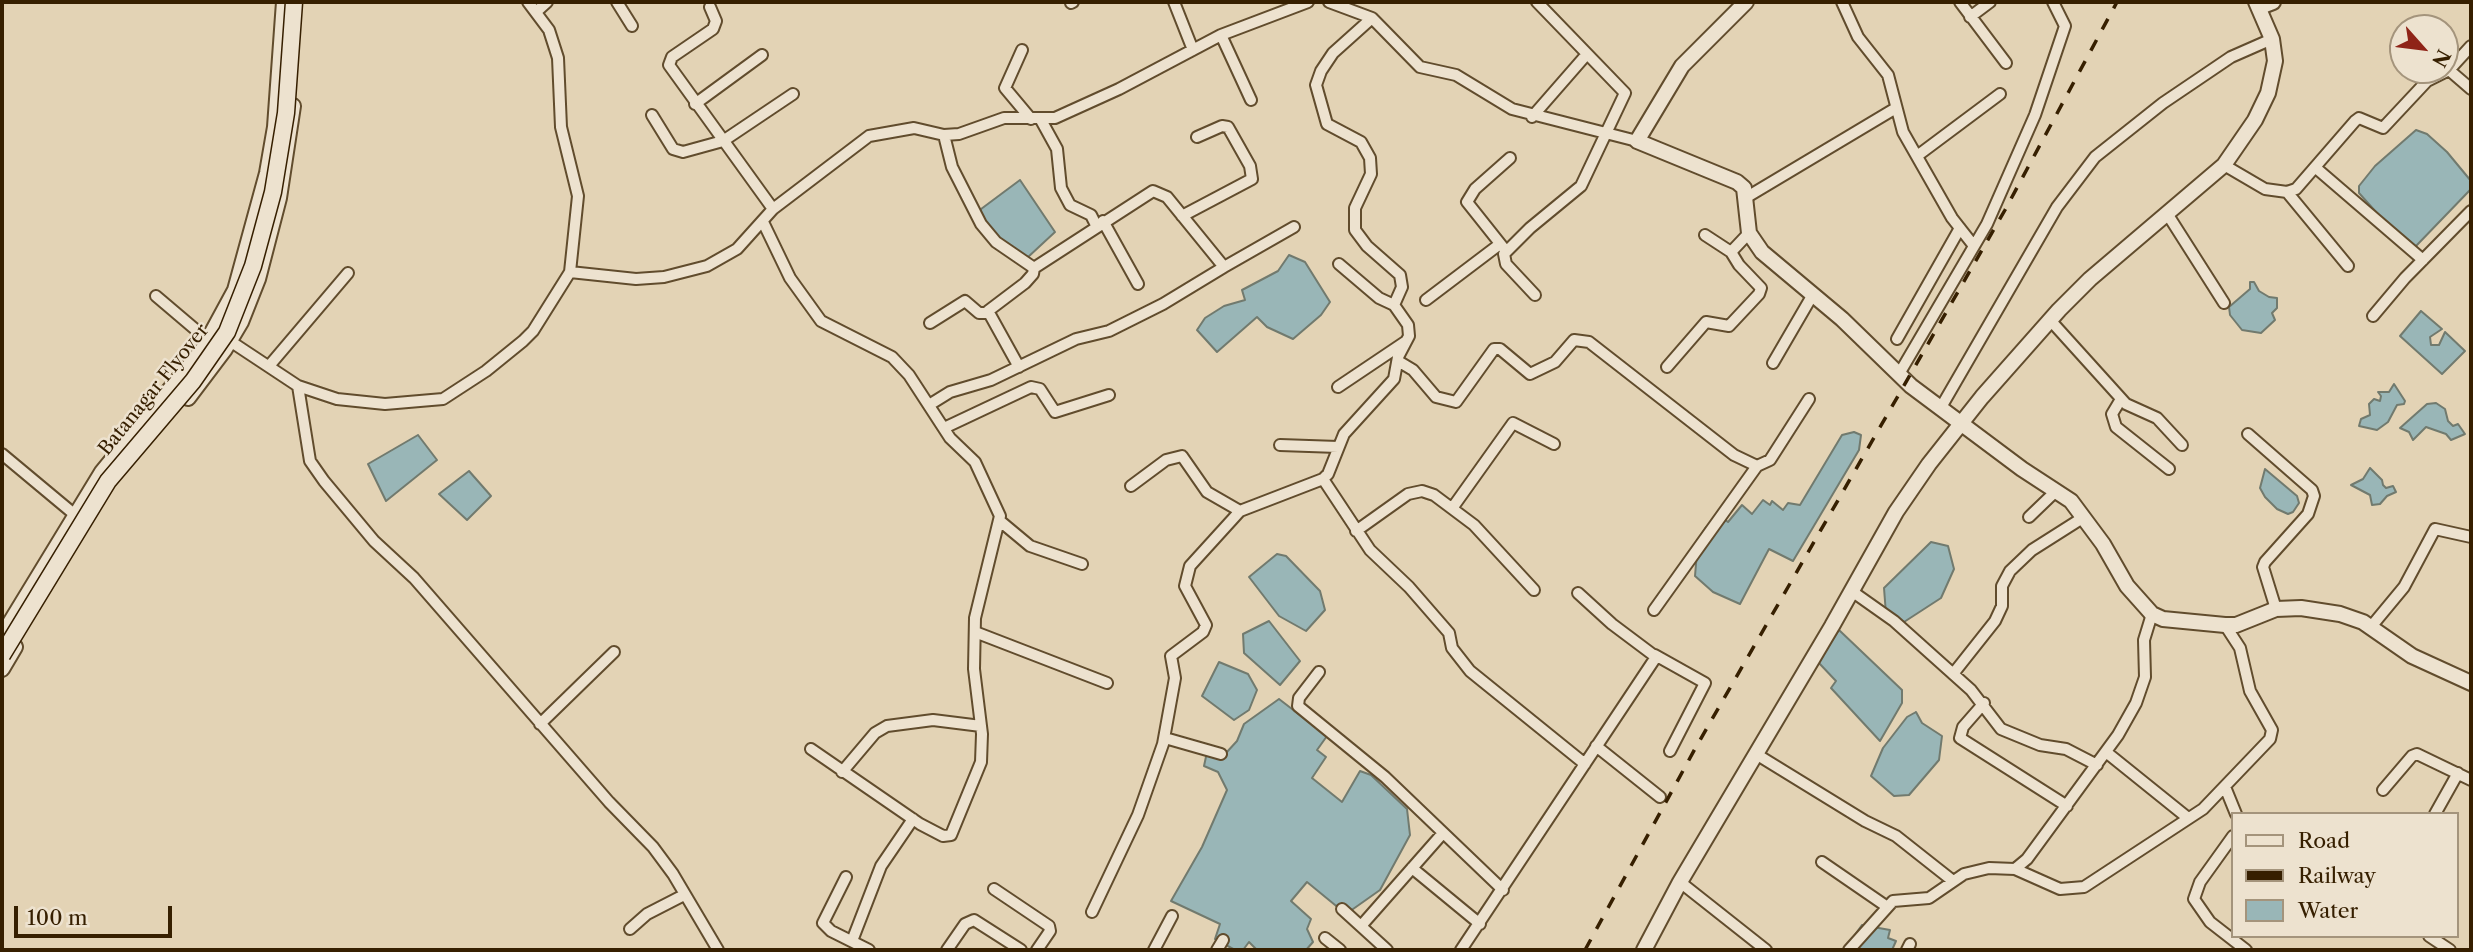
<!DOCTYPE html>
<style>
body{margin:0}
#map{position:relative;width:2473px;height:952px;overflow:hidden;background:#e3d3b5;font-family:"Libre Caslon Text",serif}
canvas{display:block}
.frame{position:absolute;inset:0;border:4px solid #361f00;pointer-events:none}
.legend{position:absolute;left:2231px;top:812px;width:228px;height:126px;box-sizing:border-box;background:#ede2cf;border:2px solid #a4947c;margin:0;padding:9px 12px;list-style:none;font-size:21px;color:#361f00}
.legend li{display:flex;align-items:center;gap:14px;height:35px}
.legend b{width:35px;border:2px solid #a4947c}
.north{position:absolute;left:2389px;top:14px;width:70px;height:70px;box-sizing:border-box;background:#ede2cf;border:2px solid #a4947c;border-radius:50%;rotate:118deg;font-size:19px;font-weight:700;line-height:28px;text-align:center;color:#361f00}
.north::after{content:'';display:block;margin:auto;width:24px;height:32px;background:#8f2418;clip-path:polygon(50% 0,100% 100%,50% 72%,0 100%)}
.scale{position:absolute;left:14px;top:906px;width:158px;height:32px;box-sizing:border-box;border:4px solid #361f00;border-top:0;padding-left:9px;font-size:21px;line-height:24px;white-space:nowrap;color:#361f00;-webkit-text-stroke:5px #ede2cf;paint-order:stroke}
</style>
<div id="map">
<canvas width="2473" height="952"></canvas>
<div class="frame"></div>
<ul class="legend">
<li><b style="height:9px;background:#ede2cf"></b>Road</li>
<li><b style="height:9px;background:#361f00"></b>Railway</li>
<li><b style="height:19px;background:#99b6b7"></b>Water</li>
</ul>
<div class="north">N</div>
<div class="scale">100 m</div>
</div>
<script>
const ctx = document.querySelector('canvas').getContext('2d');
ctx.lineJoin = 'round';
function fillPath(path, color) { ctx.fillStyle = color; ctx.fill(path, 'evenodd'); }
const toPath = rows => new Path2D(rows.map(r => 'M' + r).join(''));
function stroke(path, color, width, dash) { ctx.strokeStyle = color; ctx.lineWidth = width; ctx.lineCap = dash ? 'butt' : 'round'; ctx.setLineDash(dash || []); ctx.stroke(path); }
function drawText(font, color, halo, rows, align = 'center') {
  ctx.font = font + ' "Libre Caslon Text",serif'; ctx.lineWidth = 5; ctx.setLineDash([]); ctx.textBaseline = 'middle'; ctx.strokeStyle = halo; ctx.fillStyle = color; for (const [text, x, y, turn = 0] of rows) {
    ctx.save(); ctx.translate(x, y); ctx.rotate((+turn || 0) * Math.PI / 180); ctx.textAlign = isNaN(turn) ? turn : align; if (halo) ctx.strokeText(text, 0, 0); ctx.fillText(text, 0, 0); ctx.restore();
  }
}
const water = toPath([
 [2416,130,2427,134,2447,152,2471,181,2471,189,2416,246,2412,247,2393,231,2359,193,2359,186,2375,166,2416,130],
 [1020,180,1055,232,1027,258,999,247,973,215,1020,180],
 [1289,255,1305,262,1330,302,1321,315,1293,339,1267,327,1257,317,1217,352,1197,330,1205,318,1224,306,1245,300,1242,290,1278,271,1289,255],
 [2250,282,2254,282,2259,291,2269,297,2277,298,2277,308,2272,313,2275,320,2261,333,2242,330,2230,315,2229,307,2250,289,2250,282],
 [2421,311,2442,329,2430,337,2431,345,2439,345,2445,332,2465,351,2442,374,2400,336,2421,311],
 [2394,384,2405,401,2404,404,2397,405,2388,422,2377,430,2359,426,2361,419,2370,415,2369,404,2374,399,2380,401,2381,396,2378,392,2389,392,2394,384],
 [2436,403,2445,409,2448,421,2453,426,2458,424,2465,434,2451,440,2446,434,2426,427,2413,440,2409,432,2400,428,2427,404,2436,403],
 [1854,432,1861,435,1859,450,1793,561,1769,549,1740,604,1713,592,1695,576,1698,540,1706,527,1715,531,1724,519,1728,522,1742,505,1752,514,1763,500,1770,505,1772,501,1783,510,1788,503,1800,505,1842,435,1854,432],
 [418,435,437,460,386,501,368,464,418,435],
 [2370,468,2382,480,2383,485,2386,488,2393,486,2396,492,2387,496,2380,504,2372,505,2370,495,2351,485,2363,479,2370,468],
 [2265,469,2297,496,2299,503,2293,512,2288,514,2277,509,2265,497,2260,488,2265,469],
 [469,471,491,496,467,520,439,494,469,471],
 [1931,542,1948,546,1954,569,1941,598,1904,622,1886,614,1884,588,1931,542],
 [1277,554,1286,556,1320,591,1325,610,1306,631,1279,616,1249,577,1277,554],
 [1269,621,1300,661,1280,685,1244,653,1243,634,1269,621],
 [1839,630,1902,690,1902,703,1880,741,1831,688,1836,681,1818,662,1839,630],
 [1219,662,1248,674,1257,690,1249,710,1234,720,1202,696,1219,662],
 [1279,699,1327,736,1317,750,1326,757,1312,778,1342,802,1360,771,1371,775,1407,809,1410,835,1380,890,1346,914,1307,882,1291,901,1311,919,1307,929,1313,942,1306,950,1257,950,1249,942,1243,950,1235,950,1215,939,1220,924,1171,901,1202,847,1227,790,1218,772,1204,766,1207,752,1226,753,1237,741,1244,724,1279,699],
 [1916,712,1922,723,1942,736,1939,760,1909,795,1894,796,1871,776,1883,748,1907,717,1916,712],
 [1862,925,1890,930,1888,938,1896,941,1892,950,1855,950,1849,943,1862,925]
]);
const minor = toPath([
 [528,2,549,30,558,58,561,127,578,196,570,272],
 [617,2,632,26],
 [1174,2,1193,50],
 [1329,2,1372,18,1420,67,1456,75,1512,109,1637,141],
 [1842,2,1858,37,1888,75,1903,132,1952,218,1974,246],
 [1960,2,2006,63],
 [1071,3,1073,2],
 [710,7,716,21,713,29,672,57,669,65,773,209],
 [536,12,547,2],
 [1970,17,1990,2],
 [1221,35,1251,100],
 [1022,50,1005,88,1031,119],
 [2449,70,2471,89],
 [695,104,762,55],
 [652,115,673,149,683,152,723,141,793,94],
 [1532,117,1587,54],
 [1041,120,1057,149,1061,188,1070,205,1091,215,1096,225],
 [944,135,952,167,981,224,996,242,1034,268,1033,274,1025,283,988,311,1019,367],
 [1917,156,2000,94],
 [2224,165,2265,189,2287,192,2296,189,2355,121,2359,118,2383,128,2427,81,2449,70,2471,46],
 [2316,168,2423,260],
 [2287,192,2348,266],
 [1747,197,1896,108],
 [2168,215,2224,303],
 [1182,216,1252,179,1250,166,1228,127,1222,126,1197,137],
 [1103,221,1138,284],
 [763,222,790,278,821,321,892,357,909,375,950,438,975,462,1000,516,975,618,974,669,982,734,981,762,951,835,943,836,920,824,811,749],
 [1705,235,1731,252,1749,233],
 [1506,251,1467,202,1475,189,1510,158],
 [1339,264,1379,298,1394,305],
 [1034,268,1153,191,1167,197,1224,267,1294,227],
 [1535,295,1506,264,1504,254,1530,228,1581,186,1625,93,1537,2],
 [156,296,209,341],
 [1426,300,1500,244],
 [2373,316,2405,278,2471,211],
 [2051,321,2126,404,2157,418,2182,445],
 [930,323,965,301,979,313,988,313],
 [1897,339,1960,228],
 [230,341,298,386,337,399,385,404,443,399,486,371,523,341,533,331,570,272,636,279,664,277,707,266,737,249,773,209,869,136,914,128,944,135,959,134,1004,118,1055,118,1119,89,1221,35,1308,2],
 [1398,361,1413,370,1436,397,1456,402,1494,349,1500,349,1530,374,1555,362,1574,340,1589,342,1734,455,1757,466,1770,460,1809,399],
 [1773,363,1812,296],
 [269,366,348,273],
 [1667,367,1706,322,1729,326,1759,294,1761,288,1739,265,1731,252],
 [1899,374,1987,224,2035,115,2065,26,2053,2],
 [298,386,310,461,324,481,374,541,414,578,609,802,653,847,673,874,718,950],
 [1338,387,1405,342],
 [2121,399,2112,414,2116,427,2169,469],
 [929,405,950,392,991,380,1076,339,1109,331,1163,304,1224,267],
 [1940,409,2057,207,2095,157,2163,103,2231,57,2272,39],
 [944,428,1031,387,1040,389,1055,412,1109,395],
 [2248,434,2312,490,2314,496,2308,514,2265,562,2263,567,2276,609],
 [1280,445,1338,447],
 [2,454,80,519],
 [1323,479,1370,550,1409,587,1449,633,1452,648,1470,671,1585,764],
 [1131,486,1166,460,1182,456,1207,492,1240,511],
 [1453,507,1513,423,1554,444],
 [2029,517,2056,491],
 [1000,521,1030,546,1082,564],
 [1356,531,1408,494,1422,491,1434,495,1474,525,1534,590],
 [1853,592,1894,621,1971,690,2001,729,2040,745,2066,749,2097,765],
 [1654,610,1757,466],
 [2370,628,2404,587,2435,529,2471,537],
 [975,632,1107,683],
 [1655,655,1705,683,1670,751],
 [1319,672,1299,698,1298,706,1385,777,1503,890],
 [1953,674,1995,621,2002,606,2002,586,2010,571,2032,550,2084,517],
 [1984,703,1963,727,1960,738,2067,806],
 [540,724,614,652],
 [1165,738,1221,754],
 [1596,746,1660,797],
 [2106,752,2188,818],
 [1756,754,1865,821,1896,836,1953,881],
 [842,772,875,733,887,726,933,720,981,726],
 [2225,787,2236,814],
 [2383,790,2412,756,2417,754,2471,780],
 [2435,814,2458,773],
 [2233,836,2200,882,2194,899,2210,922,2246,950],
 [1822,862,1886,906],
 [1412,868,1480,924],
 [2015,869,2060,889,2084,887,2203,809,2270,739,2272,730,2250,691,2240,648,2225,625],
 [846,877,823,923,831,931,869,950],
 [1680,882,1766,950],
 [994,889,1049,926,1050,931,1037,950],
 [1342,909,1387,950],
 [1092,912,1138,815,1163,744,1175,678,1171,656,1203,632,1206,625,1185,586,1190,566,1240,511,1323,479,1328,474,1344,434,1394,379,1398,357,1409,336,1408,325,1394,305,1402,287,1400,275,1367,246,1355,230,1355,208,1371,174,1370,158,1361,142,1327,124,1316,85,1321,71,1333,53,1372,18],
 [1361,926,1443,833],
 [630,929,647,914,684,895],
 [2429,936,2450,950],
 [1325,938,1340,950],
 [852,941,881,866,913,819],
 [947,950,965,924,974,920,1021,950],
 [1154,950,1172,916],
 [1217,950,1223,940],
 [1461,950,1656,657,1612,624,1578,593],
 [1849,950,1893,901,1929,898,1964,874,1989,868,2015,869,2027,859,2118,735,2136,703,2145,677,2144,640,2152,614],
 [1907,950,1910,944]
]);
const tertiary = toPath([
 [1746,2,1682,66,1637,141,1737,182,1744,188,1749,233,1762,252,1842,319,1911,386,2022,469,2071,501,2103,544,2127,586,2152,614,2163,619,2225,625,2236,625,2276,609,2301,608,2340,614,2363,622,2412,656,2471,683],
 [2260,7,2273,2],
 [188,398,225,349,241,322,258,279,279,198,293,106],
 [2,636,102,472,203,349,235,290,267,173,275,127,284,2],
 [2,669,15,647],
 [1644,950,1680,882,1832,626,1896,512,1929,464,1982,397,2059,310,2090,279,2224,165,2255,120,2268,93,2275,61,2272,39,2256,2]
]);
const rail = toPath([
 [1585,950,1696,747,2005,210,2117,2]
]);
const secondaryBridge = toPath([
 [2,655,108,481,193,381,227,332,253,266,273,192,286,113,294,2]
]);
const streetNames = [
 ["Batanagar Flyover",154,390,-51]
];
fillPath(water, '#99b6b7');
stroke(water, '#717a6e', 2);
stroke(minor, '#614c2d', 14);
stroke(tertiary, '#614c2d', 18);
stroke(minor, '#ede2cf', 10);
stroke(tertiary, '#ede2cf', 14);
stroke(rail, '#361f00', 3.5, [12, 12]);
stroke(secondaryBridge, '#361f00', 19, []);
stroke(secondaryBridge, '#ede2cf', 16);
drawText('19px', '#361f00', '#ede2cf', streetNames);
</script>
